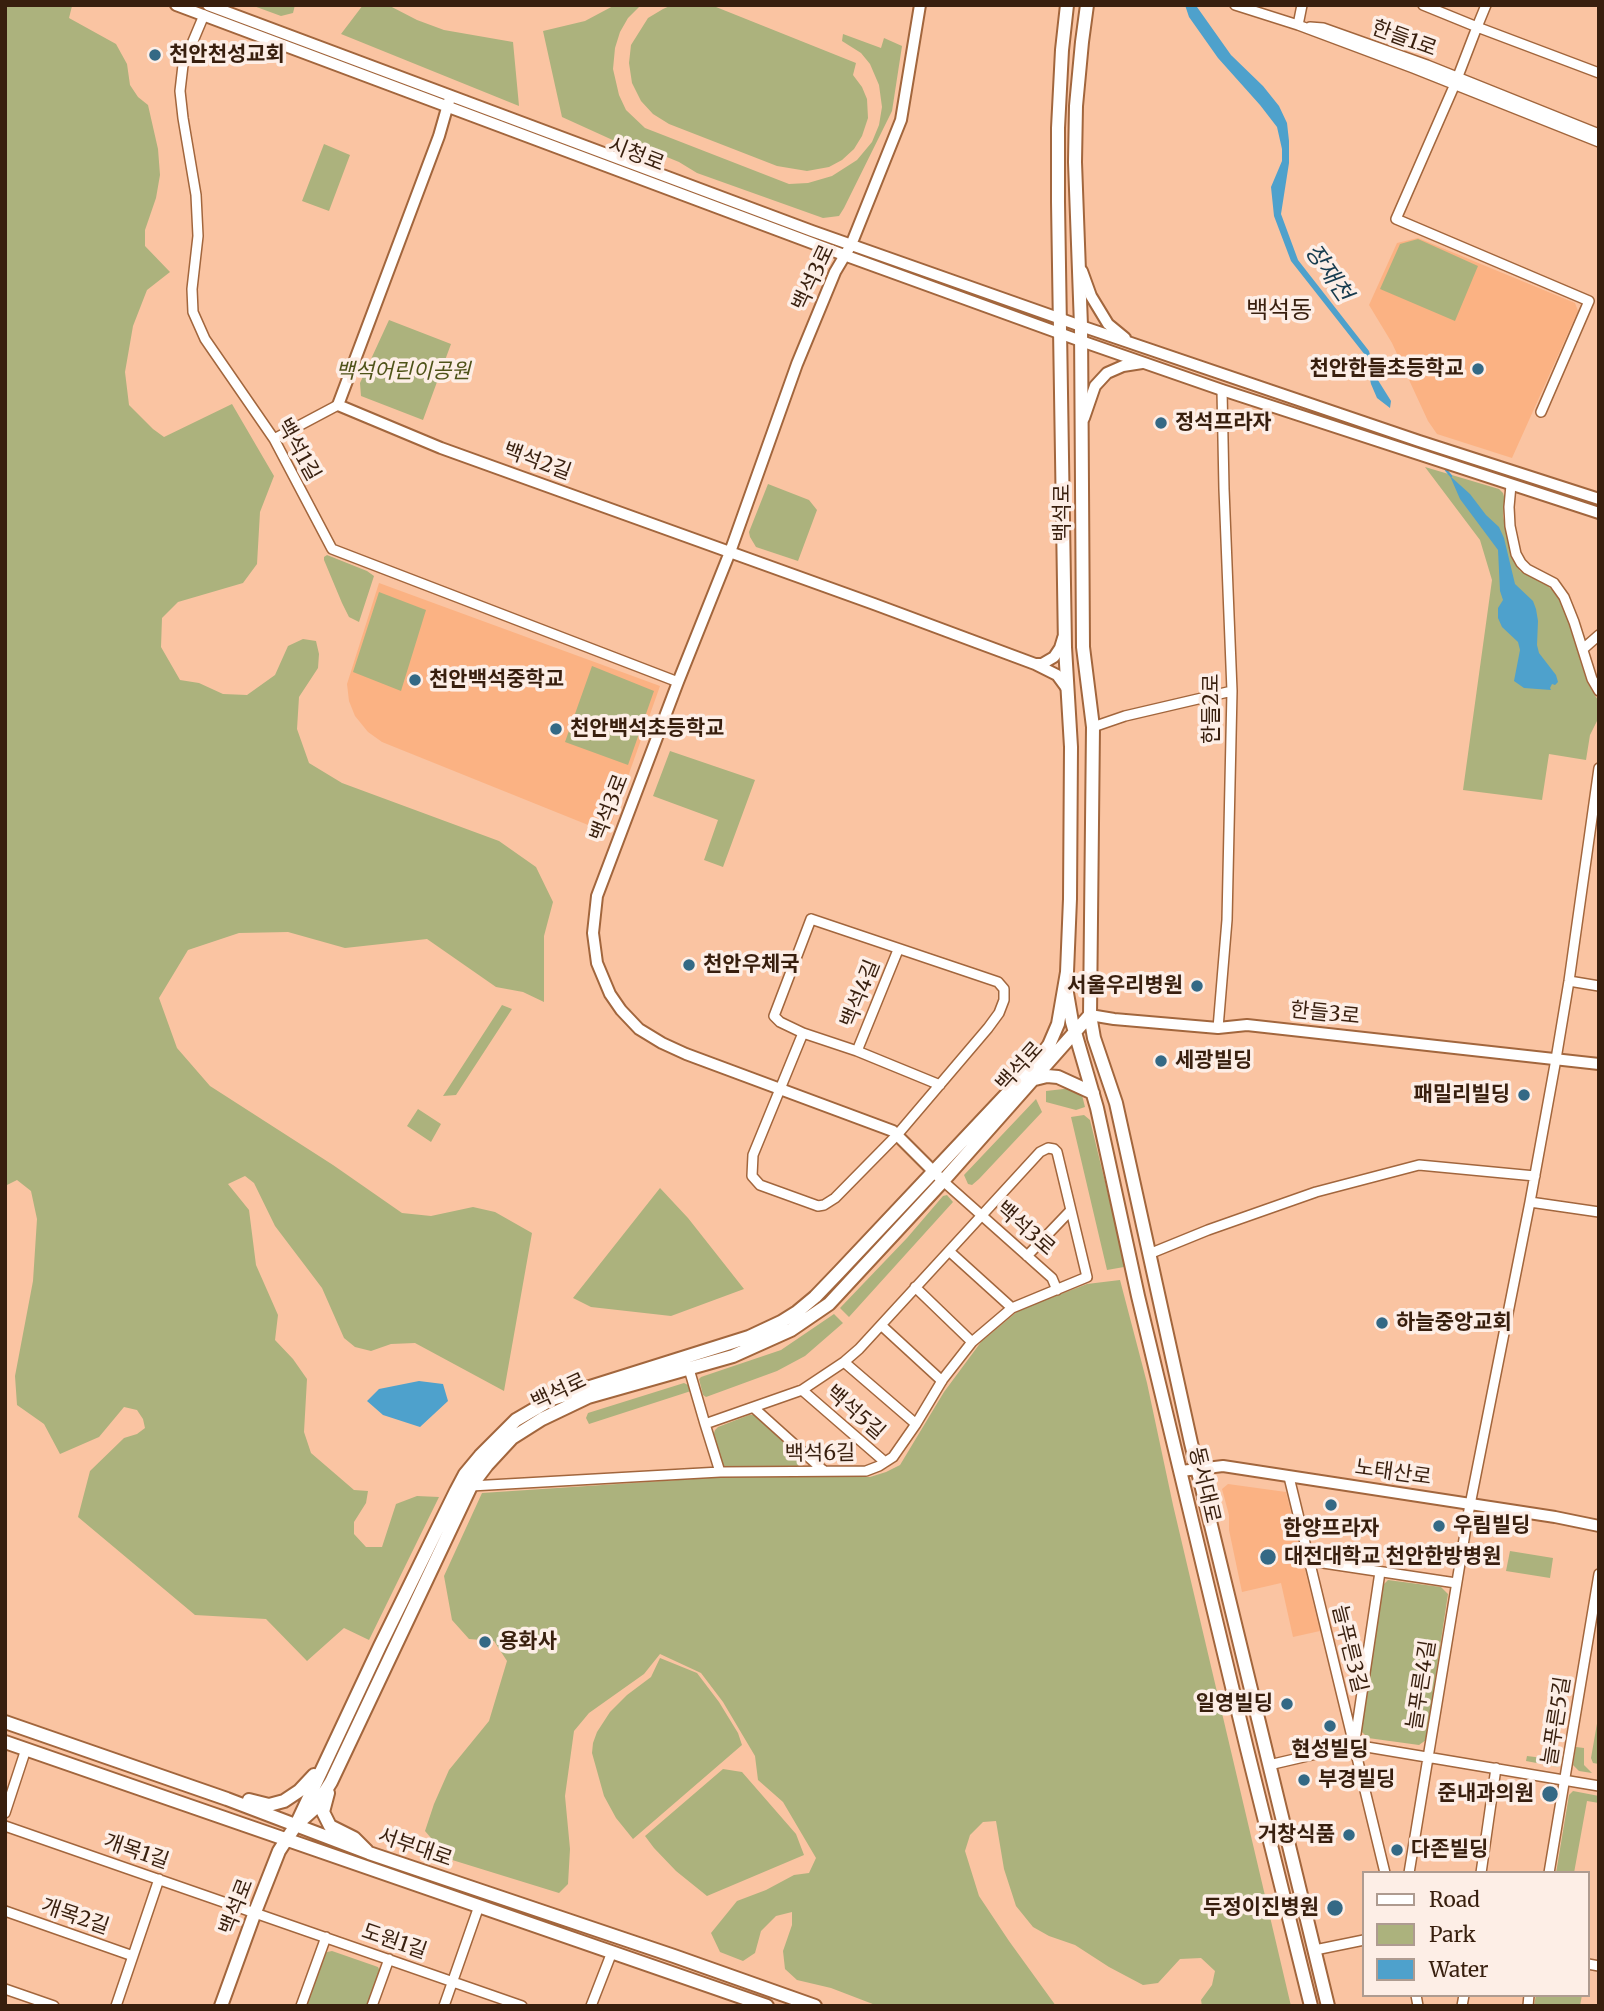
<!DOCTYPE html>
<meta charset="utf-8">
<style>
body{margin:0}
#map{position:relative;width:1604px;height:2011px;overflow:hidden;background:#fac4a2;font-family:Merriweather,serif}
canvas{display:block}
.frame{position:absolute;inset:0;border:7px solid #381f0e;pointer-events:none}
.legend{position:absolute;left:1362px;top:1871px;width:228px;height:126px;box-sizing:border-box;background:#fdeee6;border:2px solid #ae9b90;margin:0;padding:9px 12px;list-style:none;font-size:21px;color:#381f0e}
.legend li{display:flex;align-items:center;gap:14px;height:35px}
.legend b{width:35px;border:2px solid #ae9b90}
</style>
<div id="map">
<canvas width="1604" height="2011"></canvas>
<div class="frame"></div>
<ul class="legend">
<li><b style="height:9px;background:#fff"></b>Road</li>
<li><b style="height:19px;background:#acb27d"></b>Park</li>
<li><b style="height:19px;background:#4ea1cc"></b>Water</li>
</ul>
</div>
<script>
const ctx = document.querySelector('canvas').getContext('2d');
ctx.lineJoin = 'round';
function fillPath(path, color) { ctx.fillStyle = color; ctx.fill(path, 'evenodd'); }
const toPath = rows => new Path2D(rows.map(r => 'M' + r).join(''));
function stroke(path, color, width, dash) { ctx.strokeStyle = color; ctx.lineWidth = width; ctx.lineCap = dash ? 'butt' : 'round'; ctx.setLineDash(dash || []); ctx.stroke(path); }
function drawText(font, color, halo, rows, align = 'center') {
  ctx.font = font + ' Merriweather,"Noto Sans KR",serif'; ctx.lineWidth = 7; ctx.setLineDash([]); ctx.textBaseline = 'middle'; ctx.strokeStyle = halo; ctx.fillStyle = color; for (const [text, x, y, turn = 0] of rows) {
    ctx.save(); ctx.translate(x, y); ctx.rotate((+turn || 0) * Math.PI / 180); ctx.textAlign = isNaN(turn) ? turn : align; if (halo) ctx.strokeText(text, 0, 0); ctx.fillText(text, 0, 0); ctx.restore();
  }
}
const built = toPath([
 [1418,238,1575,303,1578,311,1512,458,1437,434,1428,421,1392,343,1369,305,1397,243],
 [379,583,660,686,608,833,382,742,368,732,355,716,349,701,347,684],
 [1228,1484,1286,1492,1320,1631,1293,1637,1281,1583,1242,1592,1229,1530,1229,1515,1222,1489]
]);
const green = toPath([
 [5,5,94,5,72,6,69,18,116,44,127,64,130,85,138,97,148,105,158,149,160,175,156,198,145,230,145,246,170,272,147,290,133,326,125,372,129,405,153,429,164,437,232,404,274,476,260,512,257,564,243,583,178,602,162,618,161,647,180,680,199,683,223,694,247,695,275,675,288,646,303,639,316,641,319,654,318,668,299,697,297,729,309,763,342,783,499,841,536,867,553,902,544,936,544,1002,523,992,496,987,427,939,345,948,288,932,239,933,188,950,159,998,177,1048,210,1086,333,1165,402,1213,431,1216,473,1207,495,1212,532,1233,504,1391,415,1343,391,1344,371,1351,355,1347,344,1338,322,1288,275,1226,254,1183,245,1176,228,1184,249,1210,256,1265,278,1315,275,1340,293,1359,307,1379,304,1432,311,1453,354,1490,368,1491,366,1503,354,1522,354,1534,366,1547,382,1547,396,1504,417,1496,439,1497,369,1640,344,1628,307,1661,266,1619,195,1615,78,1517,90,1471,124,1438,137,1434,145,1428,143,1419,137,1410,124,1407,99,1437,60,1454,44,1424,17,1405,15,1376,33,1281,37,1219,31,1191,17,1180,5,1186],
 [251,5,295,5,293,13,281,16],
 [363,5,388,5,417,20,444,30,513,42,519,106,341,34],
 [615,5,641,5,628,18,620,32,615,48,613,69,619,95,626,110,645,128,789,184,808,183,832,176,857,160,872,142,879,125,882,107,879,85,870,64,861,53,842,41,843,34,881,48,884,38,902,46,892,111,844,208,839,216,823,218,697,173,679,162,640,146,617,142,562,117,543,31,585,21],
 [672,5,711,5,856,63,853,75,862,87,867,99,868,118,862,136,854,149,842,160,829,167,807,171,777,166,669,124,653,114,641,101,632,83,629,63,631,45,648,18,663,9],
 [324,144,350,155,329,211,302,201],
 [1418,239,1478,266,1455,321,1380,289,1400,244],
 [389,320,451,344,423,420,361,396,360,383],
 [1425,467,1499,489,1503,493,1505,500,1503,516,1512,555,1520,571,1548,586,1556,594,1563,605,1587,682,1599,702,1597,721,1590,735,1586,760,1549,754,1542,800,1463,790,1492,580,1480,540],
 [768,484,809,500,817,510,798,561,756,547,750,537,749,532],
 [327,555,367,571,374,576,359,622,349,617,342,603,324,560,324,557],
 [379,592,426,610,401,691,353,672],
 [592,666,654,691,628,765,565,742],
 [670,751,755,780,723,867,704,860,718,820,653,796],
 [502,1005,512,1009,456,1095,443,1096],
 [1072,1088,1082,1095,1085,1107,1076,1110,1046,1102,1046,1091],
 [1036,1099,1042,1112,979,1179,972,1185,968,1184,964,1175],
 [418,1109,441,1124,431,1142,407,1126],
 [1084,1115,1090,1120,1125,1264,1124,1267,1107,1270,1071,1117],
 [660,1188,688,1218,744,1289,671,1316,591,1307,573,1298],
 [947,1195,953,1202,849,1317,840,1308,907,1238,943,1196],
 [1120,1280,1147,1383,1173,1505,1291,2006,1202,2006,1201,2000,1212,1985,1215,1971,1201,1958,1180,1959,1158,1983,1143,1985,1109,1967,1075,1945,1049,1936,1033,1927,1016,1906,1004,1869,996,1821,983,1822,970,1835,965,1851,979,1896,1009,1941,1056,2006,878,2006,831,1988,797,1980,785,1969,783,1951,792,1925,792,1912,776,1916,761,1931,755,1953,743,1961,720,1952,711,1933,737,1901,766,1890,794,1875,809,1873,816,1858,783,1802,758,1780,755,1756,723,1702,701,1673,660,1654,644,1674,589,1713,574,1731,565,1796,570,1849,568,1884,559,1893,449,1859,425,1831,434,1804,449,1770,489,1721,507,1661,494,1641,469,1639,452,1620,444,1576,482,1493,723,1477,870,1477,886,1472,900,1465,944,1392,981,1342,1019,1310,1087,1284],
 [834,1314,843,1323,805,1356,777,1371,706,1397,703,1395,699,1379,701,1377,781,1350],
 [684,1383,688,1385,691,1391,589,1424,586,1418,588,1413],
 [749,1415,756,1415,805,1460,804,1462,794,1469,723,1468,712,1439,715,1430,718,1427],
 [1510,1551,1553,1558,1550,1578,1506,1571],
 [1388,1580,1441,1587,1448,1594,1426,1740,1419,1745,1368,1738,1361,1731,1383,1585],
 [660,1658,697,1673,719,1702,738,1733,742,1745,633,1839,616,1818,604,1796,592,1753,593,1743,597,1732,610,1712,627,1695,651,1677],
 [1599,1712,1599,1746,1597,1759,1599,1760,1599,1764,1593,1763,1591,1758],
 [1576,1747,1584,1748,1584,1765,1592,1773,1579,1771,1573,1765],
 [1556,1755,1563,1756,1561,1765,1558,1767,1526,1761,1527,1756,1551,1759],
 [723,1769,742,1772,796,1834,804,1855,707,1896,676,1871,654,1848,645,1836],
 [1573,1791,1599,1796,1599,1803,1587,1801,1574,1873,1556,1873,1569,1795],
 [332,1951,378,1967,381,1973,369,2006,307,2006,323,1956,327,1952],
 [1536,1995,1582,1995,1580,2006,1534,2006]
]);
const water = toPath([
 [1185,5,1195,5,1197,7,1231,55,1263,86,1279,106,1287,123,1289,141,1289,163,1281,214,1298,260,1369,351,1376,377,1391,401,1390,408,1377,398,1371,384,1365,355,1291,261,1274,216,1271,187,1282,161,1282,149,1277,127,1260,105,1218,58,1189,17],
 [1450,476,1470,494,1486,515,1499,527,1504,538,1515,584,1533,601,1536,609,1538,621,1537,645,1539,653,1556,675,1558,682,1555,685,1552,684,1550,688,1551,690,1524,688,1514,681,1520,650,1518,642,1502,627,1498,618,1498,608,1503,600,1500,591,1498,550,1460,499],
 [419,1381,443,1384,448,1401,420,1427,383,1415,367,1401,379,1389]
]);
const stream = toPath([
 [1446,470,1451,476]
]);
const minor = toPath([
 [1235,5,1298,25,1413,68,1599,142],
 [1423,5,1477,27,1455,84,1396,219,1589,301,1541,412],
 [1486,5,1477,27,1599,73],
 [204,15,183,65,180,91,183,118,196,195,198,236,192,289,193,312,205,339,274,439,332,549,678,682],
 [1298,25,1302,5],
 [1310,27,1323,28,1427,65,1599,134],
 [274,439,338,405],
 [1511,485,1509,507,1510,526,1516,554,1521,563,1527,569,1554,583,1564,597,1574,622,1592,679,1599,691],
 [1583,649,1599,635],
 [1093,727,1125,716,1232,691],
 [811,919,998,982,1004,989,1004,1000,999,1013,988,1028,897,1135,835,1198,824,1205,818,1206,760,1185,752,1176,753,1155,803,1033,780,1022,774,1016,811,919],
 [1569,981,1599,986],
 [1218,1028,1227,920,1232,691,1224,489,1222,390],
 [803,1033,857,1051,940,1085],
 [857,1051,898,950],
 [943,1181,1052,1278,1057,1290],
 [1530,1202,1599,1212],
 [949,1251,1012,1308],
 [1149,1254,1208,1230,1316,1192,1419,1165,1535,1176],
 [1027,1256,1071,1210],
 [915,1287,972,1342],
 [881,1325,942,1381],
 [844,1362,916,1424],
 [802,1390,885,1462],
 [754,1408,824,1471],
 [705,1424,720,1472],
 [1289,1477,1385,1873],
 [471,1486,720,1472,866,1471,879,1466,893,1457,916,1424,943,1379,972,1342,1012,1308,1087,1277,1057,1152,1054,1149,1048,1148,1040,1152,859,1349,844,1362,802,1390,705,1424,689,1369],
 [1310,1561,1456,1583],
 [1355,1740,1380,1572],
 [1269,1765,1355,1745,1599,1786],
 [5,1813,26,1749],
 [5,1826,522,2006],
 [1409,1873,1468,1515,1530,1202,1556,1059,1569,981,1599,768],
 [1481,1873,1496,1768],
 [1549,1873,1599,1574],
 [5,1911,133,1956],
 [1315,1950,1364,1940],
 [1588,1964,1599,1966],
 [5,1989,54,2006],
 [1416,1995,1418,2006],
 [116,2006,159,1879],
 [301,2006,326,1937],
 [372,2006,389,1959],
 [444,2006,479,1906],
 [591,2006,612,1952],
 [1462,2006,1464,1995],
 [1528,2006,1529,1995]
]);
const tertiary = toPath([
 [176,5,844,255,1081,341,1222,390,1599,513],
 [208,5,812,231,1081,326,1419,441,1599,499],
 [920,5,901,120,851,245,835,272,797,364,730,552,678,682,597,896,593,933,597,963,610,994,621,1010,639,1029,662,1043,686,1054,893,1131,943,1181],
 [449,101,439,136,338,405,441,448,874,604,1035,664,1057,675,1068,690],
 [1082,271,1091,296,1108,324,1125,338],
 [1084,418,1095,386,1107,373,1123,366,1142,363],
 [1035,664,1042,664,1054,657,1060,648,1063,638],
 [1090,1015,1114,1019,1218,1028,1247,1025,1599,1064],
 [1181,1471,1223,1466,1555,1517,1599,1526]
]);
const secondary = toPath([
 [1087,5,1082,42,1076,106,1075,162,1081,326,1083,647,1093,727,1090,1015,1094,1038,1116,1103,1191,1443,1328,2006],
 [1067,993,1072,1022,1097,1108,1138,1296,1247,1749,1311,2006],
 [1035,1079,1047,1076,1058,1077,1093,1093],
 [5,1722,227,1799,369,1853,674,1956,815,2006],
 [5,1742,767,2006],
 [328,1793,323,1812,330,1826,354,1838,367,1851],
 [249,1800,269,1805,284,1801,299,1791,314,1775],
 [296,1825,380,1646,456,1491,465,1474,480,1456,516,1420,552,1399,749,1337,781,1322,797,1312,815,1297,839,1272,1033,1066,1049,1045,1058,1024,1067,972,1070,899,1071,747,1065,647,1058,202,1058,128,1062,50,1067,5],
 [221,2006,255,1912,279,1851,296,1825,314,1809,331,1782,471,1486,487,1465,512,1438,542,1419,588,1397,733,1356,791,1330,829,1304,943,1181,1090,1015]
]);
const markers = [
 [155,55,7,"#346985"],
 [1478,369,7,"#346985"],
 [1161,423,7,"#346985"],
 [415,680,7,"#346985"],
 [556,729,7,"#346985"],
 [689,965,7,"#346985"],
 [1197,986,7,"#346985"],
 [1161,1061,7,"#346985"],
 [1524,1095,7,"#346985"],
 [1382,1323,7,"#346985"],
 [1331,1505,7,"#346985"],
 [1439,1526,7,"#346985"],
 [1268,1557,9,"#346985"],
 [485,1642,7,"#346985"],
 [1287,1704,7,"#346985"],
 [1330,1726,7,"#346985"],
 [1304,1780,7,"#346985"],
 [1550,1794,9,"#346985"],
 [1349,1835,7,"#346985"],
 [1397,1850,7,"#346985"],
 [1335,1908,9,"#346985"]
];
const streetNames = [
 ["한들1로",1404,39,20],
 ["시청로",636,155,21],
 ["백석3로",814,278,-65],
 ["백석1길",298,450,61],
 ["백석2길",537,462,20],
 ["백석로",1063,513,-90],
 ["한들2로",1212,709,-90],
 ["백석3로",610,808,-69],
 ["백석4길",861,994,-68],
 ["한들3로",1325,1014,6],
 ["백석로",1020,1067,-48],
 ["백석3로",1025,1229,41],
 ["백석로",559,1392,-25],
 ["백석5길",855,1413,41],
 ["백석6길",820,1454,-1],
 ["노태산로",1393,1473,8],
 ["동서대로",1204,1485,77],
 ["늘푸른3길",1349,1649,76],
 ["늘푸른4길",1422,1685,-81],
 ["늘푸른5길",1557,1721,-81],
 ["서부대로",415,1848,19],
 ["개목1길",136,1852,19],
 ["백석로",237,1907,-69],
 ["개목2길",75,1917,19],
 ["도원1길",394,1942,19]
];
const poiNames = [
 ["천안천성교회",169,55],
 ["천안한들초등학교",1464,369,"right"],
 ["정석프라자",1175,423],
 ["천안백석중학교",429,680],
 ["천안백석초등학교",570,729],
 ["천안우체국",703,965],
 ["서울우리병원",1183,986,"right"],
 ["세광빌딩",1175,1061],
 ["패밀리빌딩",1510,1095,"right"],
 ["하늘중앙교회",1396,1323],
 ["우림빌딩",1453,1526],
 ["한양프라자",1331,1529,"center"],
 ["대전대학교 천안한방병원",1284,1557],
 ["용화사",499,1642],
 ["일영빌딩",1273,1704,"right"],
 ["현성빌딩",1330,1750,"center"],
 ["부경빌딩",1318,1780],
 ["준내과의원",1534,1794,"right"],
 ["거창식품",1335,1835,"right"],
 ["다존빌딩",1411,1850],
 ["두정이진병원",1319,1908,"right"]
];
const parkNames = [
 ["백석어린이공원",403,372]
];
const waterNames = [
 ["장재천",1328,273,55]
];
const quarterNames = [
 ["백석동",1279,311]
];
fillPath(built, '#fbb283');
fillPath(green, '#acb27d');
fillPath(water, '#4ea1cc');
stroke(stream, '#4ea1cc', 2.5);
stroke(minor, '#a2663d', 12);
stroke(tertiary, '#a2663d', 14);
stroke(secondary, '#a2663d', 16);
stroke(minor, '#fff', 9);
stroke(tertiary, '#fff', 10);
stroke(secondary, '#fff', 12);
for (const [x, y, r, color] of markers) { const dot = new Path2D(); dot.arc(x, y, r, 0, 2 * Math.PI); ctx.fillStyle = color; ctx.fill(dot); stroke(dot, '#fdeee6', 2.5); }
drawText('21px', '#381f0e', '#fdeee6', streetNames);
drawText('bold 21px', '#381f0e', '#fdeee6', poiNames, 'left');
drawText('italic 21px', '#4e5218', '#fdeee6', parkNames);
drawText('italic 23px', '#163b4e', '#fdeee6', waterNames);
drawText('24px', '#381f0e', '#fdeee6', quarterNames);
</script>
